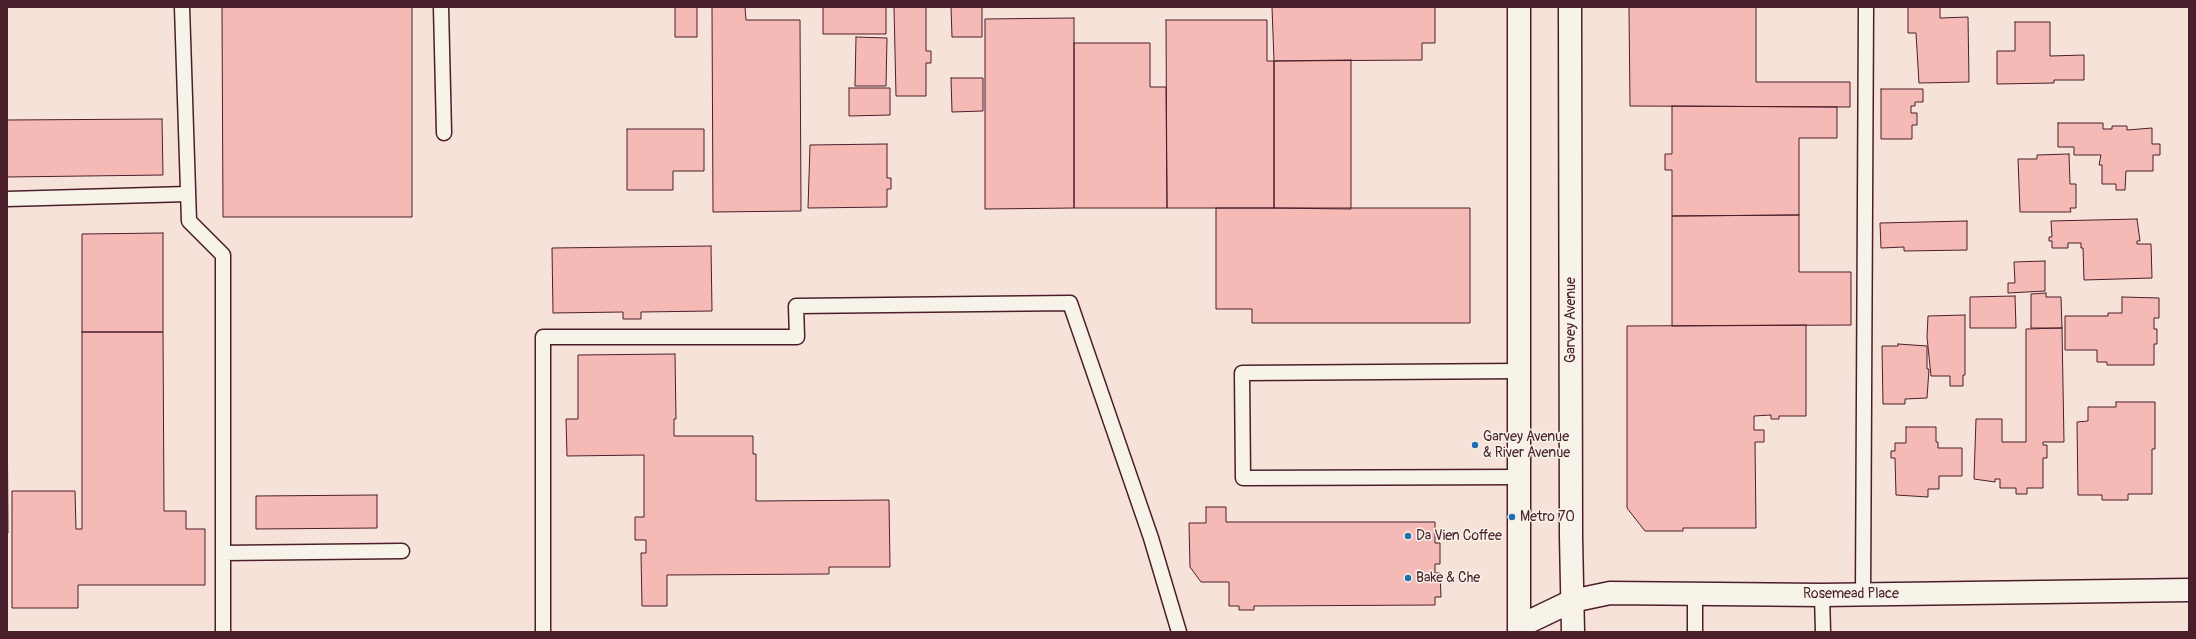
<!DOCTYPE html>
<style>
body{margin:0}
#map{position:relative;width:2196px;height:639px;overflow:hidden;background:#f7e2d9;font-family:Pangolin,sans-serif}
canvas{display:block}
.frame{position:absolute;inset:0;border:8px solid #4a1f2b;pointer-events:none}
</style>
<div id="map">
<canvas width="2196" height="639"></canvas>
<div class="frame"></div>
</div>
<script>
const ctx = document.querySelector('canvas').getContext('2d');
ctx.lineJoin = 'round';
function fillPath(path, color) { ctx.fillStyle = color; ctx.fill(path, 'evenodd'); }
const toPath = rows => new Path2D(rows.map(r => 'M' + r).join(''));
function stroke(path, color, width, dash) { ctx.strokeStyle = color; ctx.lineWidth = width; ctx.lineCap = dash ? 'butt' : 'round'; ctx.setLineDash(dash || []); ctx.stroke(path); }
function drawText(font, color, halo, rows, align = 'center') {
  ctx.font = font + ' Pangolin,sans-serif'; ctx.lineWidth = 3; ctx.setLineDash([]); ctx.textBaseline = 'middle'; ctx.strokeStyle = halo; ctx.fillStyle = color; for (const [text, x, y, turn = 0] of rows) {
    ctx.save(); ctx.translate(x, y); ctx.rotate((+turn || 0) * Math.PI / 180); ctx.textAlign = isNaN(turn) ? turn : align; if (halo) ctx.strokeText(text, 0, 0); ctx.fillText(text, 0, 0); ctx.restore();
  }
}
const building = toPath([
 [222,7,412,7,412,217,223,217,222,7],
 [675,7,697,7,697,37,675,37,675,7],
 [712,7,745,7,746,20,800,20,801,211,713,212,712,7],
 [823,7,886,7,886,34,823,34,823,7],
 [894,7,926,7,926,51,931,51,931,63,926,63,926,96,896,96,894,7],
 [951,7,982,7,982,37,952,37,951,7],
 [1272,7,1435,7,1435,43,1422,43,1422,60,1274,61,1272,7],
 [1629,7,1756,7,1756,82,1850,82,1850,107,1630,106,1629,7],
 [1908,7,1940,7,1940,18,1968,17,1969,82,1919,83,1916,33,1908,33,1908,7],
 [1074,18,1074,208,985,209,985,19,1074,18],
 [1166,20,1267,20,1267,61,1274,61,1274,208,1167,208,1166,20],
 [2015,22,2050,22,2050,56,2084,55,2084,80,2054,80,2054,83,1997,84,1997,51,2015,51,2015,22],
 [856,37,887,38,886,86,855,86,856,37],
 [1074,43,1150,43,1150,87,1166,87,1167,208,1074,208,1074,43],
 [1351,60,1351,209,1274,208,1274,61,1351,60],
 [951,78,983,78,983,111,952,112,951,78],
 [849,88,890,88,890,115,849,116,849,88],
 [1881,89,1923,89,1923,102,1915,102,1915,106,1911,106,1911,113,1917,113,1917,125,1912,125,1912,139,1881,139,1881,89],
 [1672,106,1837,107,1837,138,1799,138,1799,215,1672,216,1672,170,1665,170,1665,154,1672,154,1672,106],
 [162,119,163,175,7,177,7,120,162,119],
 [2058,123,2103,123,2103,129,2112,129,2112,126,2127,126,2127,130,2152,128,2152,144,2160,144,2160,155,2153,155,2153,171,2126,171,2125,190,2116,190,2116,184,2102,184,2102,165,2099,165,2101,155,2074,155,2074,147,2058,147,2058,123],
 [627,129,704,129,704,171,673,171,673,190,627,190,627,129],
 [887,144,887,178,891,178,891,189,887,189,887,207,808,208,810,145,887,144],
 [2069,154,2070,184,2076,184,2076,208,2070,208,2071,212,2020,212,2018,159,2037,159,2037,155,2069,154],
 [1216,208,1470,208,1470,323,1252,323,1252,309,1216,309,1216,208],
 [1799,215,1799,272,1851,272,1851,325,1672,326,1672,216,1799,215],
 [2137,219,2140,241,2137,241,2137,244,2151,244,2152,278,2084,280,2083,248,2081,248,2081,243,2068,243,2068,248,2052,248,2052,241,2049,241,2049,237,2052,237,2051,221,2137,219],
 [1967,221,1967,250,1904,251,1904,247,1881,248,1880,223,1967,221],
 [163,233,163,332,82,332,82,234,163,233],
 [711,246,712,311,641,312,641,319,623,319,623,312,553,313,552,248,711,246],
 [2045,261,2045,291,2008,293,2008,283,2015,283,2014,262,2045,261],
 [2046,293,2046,297,2061,297,2062,328,2031,328,2031,294,2046,293],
 [2015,296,2016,328,1970,328,1970,297,2015,296],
 [2122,297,2159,298,2159,318,2154,318,2154,329,2157,329,2157,344,2154,344,2154,365,2107,365,2107,362,2097,362,2097,350,2065,350,2065,316,2108,316,2108,313,2122,313,2122,297],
 [1965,315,1965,375,1963,375,1963,386,1950,386,1950,376,1931,376,1927,337,1928,316,1965,315],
 [1806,325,1806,416,1779,416,1779,419,1771,419,1771,415,1754,416,1754,430,1764,430,1764,442,1755,442,1756,528,1683,528,1683,531,1645,531,1627,508,1627,326,1806,325],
 [2062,328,2064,442,2043,442,2043,445,2047,445,2047,458,2043,458,2043,488,2027,488,2027,494,2016,494,2016,488,2000,488,2000,479,1995,479,1995,482,1974,479,1976,419,2002,419,2002,442,2026,442,2026,329,2062,328],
 [82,332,163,332,164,511,186,511,186,529,205,529,205,585,78,585,78,608,12,608,12,491,75,491,76,529,82,529,82,332],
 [1898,344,1927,346,1927,369,1929,369,1927,398,1905,399,1905,404,1883,404,1882,346,1898,346,1898,344],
 [675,354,676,419,674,419,674,436,753,436,753,454,756,454,756,501,889,500,890,567,829,567,829,574,667,575,667,606,642,606,641,553,646,553,646,540,635,540,635,517,644,517,644,455,567,456,566,419,578,419,578,355,675,354],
 [7,386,8,533,7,533,7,386],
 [2116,402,2155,402,2155,449,2152,449,2152,494,2128,494,2128,500,2102,500,2102,495,2078,495,2077,422,2088,421,2088,407,2116,407,2116,402],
 [1906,427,1936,427,1936,442,1938,442,1938,448,1962,448,1962,476,1939,476,1939,489,1928,489,1928,497,1896,495,1895,458,1891,458,1891,451,1895,451,1895,443,1906,443,1906,427],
 [377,495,377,528,256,529,256,496,377,495],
 [1206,507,1226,507,1226,522,1435,522,1435,543,1440,543,1440,564,1435,564,1435,573,1440,573,1441,597,1435,597,1435,605,1254,606,1254,610,1239,610,1239,606,1229,606,1229,582,1201,582,1190,567,1189,523,1206,523,1206,507]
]);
const lane = toPath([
 [182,7,189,221,223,255,223,553],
 [441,7,444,133],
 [7,199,188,194],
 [1519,371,1242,373,1243,478,1519,477],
 [1863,594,1866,7],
 [1822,595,1823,632],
 [223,632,223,553,402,551],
 [543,632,543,337,797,337,796,306,1070,303,1151,538,1179,632],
 [1695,632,1695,594]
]);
const secondary = toPath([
 [1520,626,1572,601,1610,593,1822,595,2189,590]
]);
const primary = toPath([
 [1519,7,1519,632],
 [1570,7,1571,537,1573,632]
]);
const markers = [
 [1475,445,4,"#1f6fb2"],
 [1512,517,4,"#1f6fb2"],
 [1408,536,4,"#1f6fb2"],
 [1408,578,4,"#1f6fb2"]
];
const streetNames = [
 ["Garvey Avenue",1571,320,-90],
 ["Rosemead Place",1851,594]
];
const poiNames = [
 ["Garvey Avenue",1483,437],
 ["& River Avenue",1483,453],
 ["Metro 70",1520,517],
 ["Da Vien Coffee",1416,536],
 ["Bake & Che",1416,578]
];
fillPath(building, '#f6bab6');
stroke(building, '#4a1f2b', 1);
stroke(lane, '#4a1f2b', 17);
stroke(secondary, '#4a1f2b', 25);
stroke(primary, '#4a1f2b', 25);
stroke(lane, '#f7f3e8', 14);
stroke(secondary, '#f7f3e8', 22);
stroke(primary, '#f7f3e8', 22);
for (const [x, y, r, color] of markers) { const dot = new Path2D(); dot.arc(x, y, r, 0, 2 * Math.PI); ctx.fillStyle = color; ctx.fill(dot); stroke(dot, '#f7f3e8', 1.5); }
drawText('14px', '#4a1f2b', '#f7f3e8', streetNames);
drawText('14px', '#4a1f2b', '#f7f3e8', poiNames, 'left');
</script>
